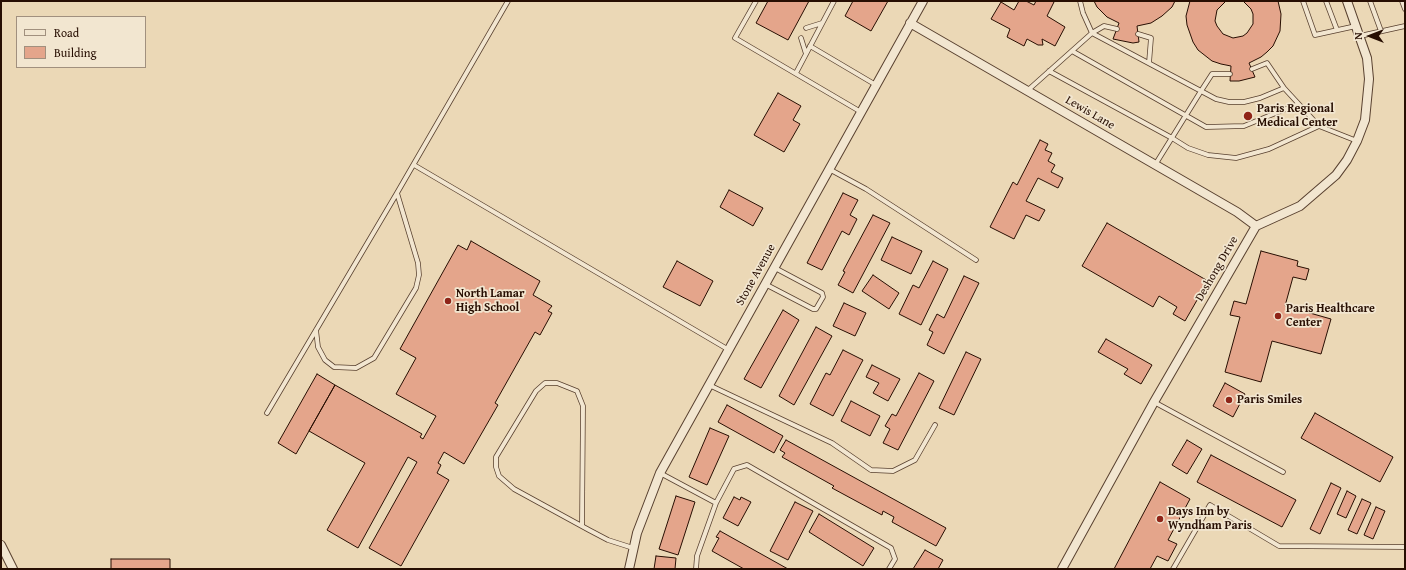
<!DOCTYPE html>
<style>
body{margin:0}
#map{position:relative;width:1406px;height:570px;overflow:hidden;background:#ebd8b6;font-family:"Gentium Book Plus",serif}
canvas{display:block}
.frame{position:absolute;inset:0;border:2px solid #270e02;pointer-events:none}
.legend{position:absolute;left:16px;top:16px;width:130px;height:52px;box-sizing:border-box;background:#f2e6d0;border:1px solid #a1907e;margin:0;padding:5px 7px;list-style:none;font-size:12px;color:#270e02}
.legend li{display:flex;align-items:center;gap:8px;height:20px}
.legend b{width:20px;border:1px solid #a1907e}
.north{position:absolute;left:1350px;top:16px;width:40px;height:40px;-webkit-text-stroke:3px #f2e6d0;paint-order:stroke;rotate:270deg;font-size:11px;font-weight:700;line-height:16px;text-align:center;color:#270e02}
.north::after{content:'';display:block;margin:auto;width:14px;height:18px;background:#270e02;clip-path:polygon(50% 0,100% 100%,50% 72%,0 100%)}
</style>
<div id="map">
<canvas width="1406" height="570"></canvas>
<div class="frame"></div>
<ul class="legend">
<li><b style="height:5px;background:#f2e6d0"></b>Road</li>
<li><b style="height:11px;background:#e4a58b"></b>Building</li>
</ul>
<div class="north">N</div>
</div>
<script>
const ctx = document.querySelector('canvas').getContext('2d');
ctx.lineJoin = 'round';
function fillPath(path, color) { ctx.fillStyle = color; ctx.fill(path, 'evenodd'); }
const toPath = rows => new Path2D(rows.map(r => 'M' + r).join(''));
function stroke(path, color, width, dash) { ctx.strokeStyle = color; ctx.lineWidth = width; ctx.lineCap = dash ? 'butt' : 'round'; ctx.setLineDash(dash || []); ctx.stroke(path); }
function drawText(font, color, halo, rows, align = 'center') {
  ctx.font = font + ' "Gentium Book Plus",serif'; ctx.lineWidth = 3.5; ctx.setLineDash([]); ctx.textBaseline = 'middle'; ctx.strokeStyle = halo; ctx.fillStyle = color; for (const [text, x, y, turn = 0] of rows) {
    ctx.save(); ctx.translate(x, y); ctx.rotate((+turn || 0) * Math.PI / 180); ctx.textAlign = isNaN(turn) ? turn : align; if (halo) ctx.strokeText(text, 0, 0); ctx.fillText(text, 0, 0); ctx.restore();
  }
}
const building = toPath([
 [768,1,809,1,788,40,756,23,768,1],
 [853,1,888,1,871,31,845,16,853,1],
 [1019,1,1026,1,1034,5,1036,1,1052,1,1054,2,1047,16,1065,27,1055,46,1042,39,1043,45,1038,45,1027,39,1024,46,1007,37,1010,29,991,19,1001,2,1014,10,1019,1],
 [1094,1,1175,1,1172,7,1162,16,1151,23,1137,26,1139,42,1133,43,1113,39,1119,23,1107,17,1097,7,1094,1],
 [1190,1,1226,1,1217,10,1215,21,1217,26,1223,34,1233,38,1243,36,1247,33,1253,24,1253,14,1251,9,1243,1,1278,1,1281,14,1280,31,1273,46,1267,52,1261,57,1249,63,1255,77,1239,81,1230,81,1231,66,1221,64,1212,61,1198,50,1193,42,1187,25,1186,16,1190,1],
 [778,93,801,106,793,120,800,124,784,152,754,135,778,93],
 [1040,140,1048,144,1045,150,1052,153,1048,161,1055,165,1051,172,1063,178,1058,188,1038,178,1026,201,1045,210,1039,221,1026,215,1014,239,990,227,1013,182,1017,185,1040,140],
 [729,190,763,208,753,226,720,207,729,190],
 [843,193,858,200,850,215,857,219,849,235,842,231,822,270,807,263,843,193],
 [873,215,890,223,853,293,838,285,845,272,843,271,873,215],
 [1107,223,1208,281,1185,321,1173,314,1177,307,1159,296,1153,307,1082,266,1107,223],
 [892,237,922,251,911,274,881,260,892,237],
 [471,241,540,281,533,295,552,306,548,311,552,313,540,335,535,332,495,403,498,405,464,464,444,452,438,463,441,465,437,473,449,480,401,566,369,548,417,462,408,457,358,548,327,530,365,463,309,431,335,385,422,434,420,437,423,439,436,416,396,394,416,358,400,349,458,245,467,250,471,241],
 [1261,251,1298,261,1297,266,1309,269,1306,280,1293,277,1285,306,1331,319,1321,354,1272,341,1261,382,1225,372,1240,317,1230,315,1234,301,1246,304,1261,251],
 [677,261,713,281,700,306,663,287,677,261],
 [933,261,948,269,921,325,899,314,913,285,919,288,933,261],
 [873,275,899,293,889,309,862,291,873,275],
 [964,276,979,283,944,354,927,345,933,332,929,330,937,314,944,318,964,276],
 [844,303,866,313,855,336,833,326,844,303],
 [783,310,799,320,761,388,744,379,783,310],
 [816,327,832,336,794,405,779,396,816,327],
 [1106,339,1152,365,1141,384,1124,374,1128,369,1098,352,1106,339],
 [843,350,863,360,833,416,810,404,826,373,830,375,843,350],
 [966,352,981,359,954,415,939,408,966,352],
 [872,365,900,379,888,401,873,393,879,383,866,377,872,365],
 [919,373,934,381,898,450,883,443,890,429,885,426,892,414,896,416,919,373],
 [317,374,335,385,296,454,278,443,317,374],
 [1225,383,1245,394,1233,417,1213,406,1225,383],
 [851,401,880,416,870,436,841,421,851,401],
 [727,405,783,436,774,453,718,422,727,405],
 [1315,413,1393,457,1380,482,1301,438,1315,413],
 [710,428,729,436,707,485,689,477,710,428],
 [786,440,946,528,936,546,892,522,894,517,883,511,882,515,832,488,834,486,782,457,785,453,780,450,786,440],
 [1187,440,1202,449,1187,474,1172,465,1187,440],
 [1211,455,1296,500,1282,527,1197,482,1211,455],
 [1160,482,1190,499,1168,540,1177,544,1168,561,1157,556,1150,569,1114,569,1160,482],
 [1331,483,1341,488,1320,534,1310,529,1331,483],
 [1347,491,1356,496,1346,518,1337,514,1347,491],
 [676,496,695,502,678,555,659,549,676,496],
 [734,497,740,500,741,497,751,502,738,526,723,518,734,497],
 [1362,499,1371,503,1357,534,1348,530,1362,499],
 [795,502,813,511,788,560,770,551,795,502],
 [1376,507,1385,511,1373,539,1364,535,1376,507],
 [819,514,874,548,863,566,809,532,819,514],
 [720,531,788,569,744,569,712,551,719,538,716,537,720,531],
 [925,550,943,560,938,569,913,569,925,550],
 [656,556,676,558,675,569,654,569,656,556],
 [111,559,170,559,170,569,111,569,111,559]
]);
const lane = toPath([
 [756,1,735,38,861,112],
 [1080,1,1083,13,1092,33,1104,26,1117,29],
 [1303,1,1315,35,1356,26],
 [1326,1,1337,30],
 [1370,1,1381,31],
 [1402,1,1405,9],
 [806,28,822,23],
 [1138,34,1151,38,1149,63],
 [1360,36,1405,26],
 [801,38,806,54],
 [810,46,876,85],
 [1072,51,1206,127,1244,126,1298,104],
 [1252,69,1267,63,1284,88],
 [1049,71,1172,138,1188,148,1208,155,1236,158,1269,149,1319,126],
 [796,73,834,1],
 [1027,91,1092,33,1201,91,1212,74,1230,74],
 [414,165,729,350],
 [1155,165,1201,91,1216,99,1229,102,1244,102,1260,98,1284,88,1319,126,1357,141],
 [829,169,866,189,976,260],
 [765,284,813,309,816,309,823,297,822,293,775,268],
 [316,330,318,347,325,360,334,367,356,368,374,358,416,288,419,275,418,263,397,193],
 [709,385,832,443,871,470,893,471,915,460,935,425],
 [1154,402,1283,472],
 [267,413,397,193,508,1],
 [660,473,716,503],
 [582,526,583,406,577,391,557,383,545,383,536,391,496,457,496,467,499,476,514,489,589,530,608,540,633,548],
 [696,569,697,556,716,503,734,469,747,465,891,548,895,559,889,569],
 [1173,569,1210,505,1279,546,1405,547]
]);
const street = toPath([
 [910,23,1237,212,1256,226],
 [1,545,13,569],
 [629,569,637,533,660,473,923,1],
 [1062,569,1154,402,1256,226,1300,206,1336,175,1347,160,1357,141,1365,120,1369,79,1367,58,1347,1]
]);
const markers = [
 [1248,116,5,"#8f2418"],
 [448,301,4,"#8f2418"],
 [1278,316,4,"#8f2418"],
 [1229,400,4,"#8f2418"],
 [1160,519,4,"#8f2418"]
];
const poiNames = [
 ["Paris Regional",1257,109],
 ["Medical Center",1257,123],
 ["North Lamar",456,294],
 ["High School",456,308],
 ["Paris Healthcare",1286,309],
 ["Center",1286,323],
 ["Paris Smiles",1237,400],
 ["Days Inn by",1168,512],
 ["Wyndham Paris",1168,526]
];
const streetNames = [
 ["Lewis Lane",1090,113,30],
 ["Deshong Drive",1217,269,-60],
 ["Stone Avenue",756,275,-61]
];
fillPath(building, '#e4a58b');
stroke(building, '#270e02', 1);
stroke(lane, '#58402f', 5.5);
stroke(street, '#58402f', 10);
stroke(lane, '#f2e6d0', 4);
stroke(street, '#f2e6d0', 8);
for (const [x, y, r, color] of markers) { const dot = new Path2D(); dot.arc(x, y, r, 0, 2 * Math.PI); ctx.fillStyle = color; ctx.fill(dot); stroke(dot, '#f2e6d0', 1.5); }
drawText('bold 12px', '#270e02', '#f2e6d0', poiNames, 'left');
drawText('12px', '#270e02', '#f2e6d0', streetNames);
</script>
